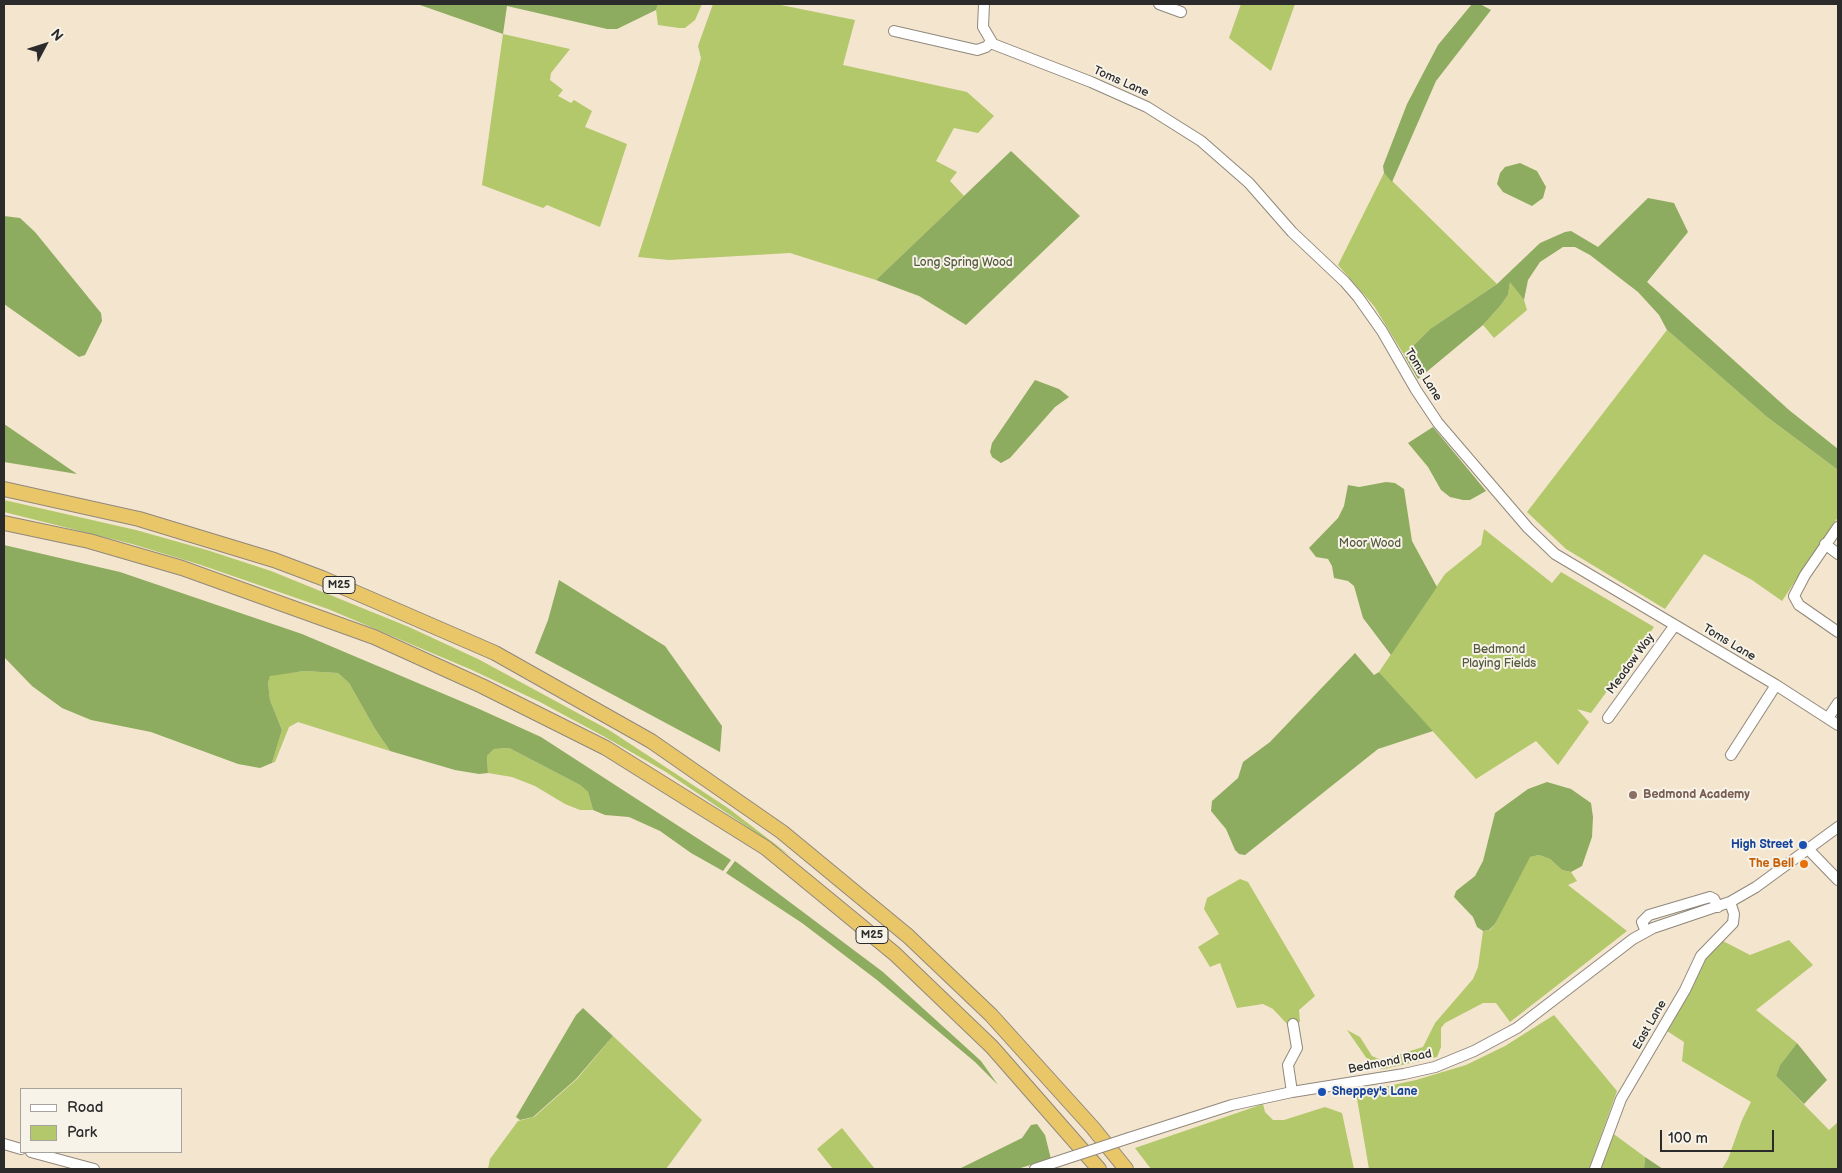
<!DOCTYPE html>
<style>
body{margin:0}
#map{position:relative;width:1842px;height:1173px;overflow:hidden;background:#f4e5ce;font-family:"Balsamiq Sans",sans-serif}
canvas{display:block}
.frame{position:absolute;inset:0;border:5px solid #2b2b2b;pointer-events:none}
.legend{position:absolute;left:20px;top:1088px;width:162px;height:65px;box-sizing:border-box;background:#f7f3e8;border:1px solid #a5a39c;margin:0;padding:6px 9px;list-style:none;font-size:15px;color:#2b2b2b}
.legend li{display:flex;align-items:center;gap:10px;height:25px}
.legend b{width:25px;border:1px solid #a5a39c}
.north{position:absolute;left:20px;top:20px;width:50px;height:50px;-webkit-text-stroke:4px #f7f3e8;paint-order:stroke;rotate:50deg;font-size:14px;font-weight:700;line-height:20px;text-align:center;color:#2b2b2b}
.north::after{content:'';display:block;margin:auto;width:18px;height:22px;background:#2b2b2b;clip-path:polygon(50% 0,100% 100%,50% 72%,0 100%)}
.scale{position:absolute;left:1660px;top:1130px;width:114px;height:22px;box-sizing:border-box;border:2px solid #2b2b2b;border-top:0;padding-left:6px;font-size:15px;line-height:18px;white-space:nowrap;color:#2b2b2b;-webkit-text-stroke:4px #f7f3e8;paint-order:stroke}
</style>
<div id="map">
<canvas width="1842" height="1173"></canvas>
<div class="frame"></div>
<ul class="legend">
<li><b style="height:6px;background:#fff"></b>Road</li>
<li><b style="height:14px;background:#b3c76b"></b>Park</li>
</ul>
<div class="north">N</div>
<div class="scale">100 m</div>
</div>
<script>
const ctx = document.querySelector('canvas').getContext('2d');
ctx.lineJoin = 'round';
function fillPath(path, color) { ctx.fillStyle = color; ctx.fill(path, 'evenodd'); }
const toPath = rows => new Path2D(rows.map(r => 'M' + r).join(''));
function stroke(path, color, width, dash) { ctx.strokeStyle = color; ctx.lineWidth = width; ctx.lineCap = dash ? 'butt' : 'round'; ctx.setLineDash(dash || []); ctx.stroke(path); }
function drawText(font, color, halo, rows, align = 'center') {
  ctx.font = font + ' "Balsamiq Sans",sans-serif'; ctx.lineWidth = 4; ctx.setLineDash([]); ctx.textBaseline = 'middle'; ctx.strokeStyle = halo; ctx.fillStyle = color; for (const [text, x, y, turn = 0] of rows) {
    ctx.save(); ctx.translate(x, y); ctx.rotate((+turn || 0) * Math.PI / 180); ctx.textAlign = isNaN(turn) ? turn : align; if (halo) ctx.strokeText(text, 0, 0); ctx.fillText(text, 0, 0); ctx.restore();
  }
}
const green = toPath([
 [658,4,702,4,695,20,685,28,679,28,658,25,656,10],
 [713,4,776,4,855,20,843,65,967,92,994,116,978,133,954,128,936,161,957,172,950,181,964,196,876,280,790,253,669,260,638,257,697,72,701,58,698,46],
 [1241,4,1295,4,1271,71,1229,38],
 [503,34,570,49,551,73,550,80,563,90,558,96,571,103,574,100,592,111,585,127,627,144,600,227,547,205,543,208,482,185],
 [1384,173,1497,284,1430,329,1404,355,1374,306,1338,265],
 [1510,281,1524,300,1527,310,1494,338,1483,325,1501,305,1508,295],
 [1667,330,1767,417,1838,470,1838,517,1782,601,1752,580,1704,554,1665,609,1566,549,1527,512],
 [4,500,136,530,207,550,271,571,409,627,478,659,609,730,728,808,792,857,666,772,605,737,540,702,472,670,328,609,201,565,132,544,4,512],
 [1484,529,1552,583,1561,572,1654,627,1591,713,1577,709,1589,722,1558,765,1536,741,1476,779,1379,672,1445,574,1481,545],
 [304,671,338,673,349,683,375,729,390,751,298,722,289,727,275,762,272,763,282,730,270,700,268,683,270,675],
 [509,748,580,785,588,792,593,810,580,810,565,804,535,786,512,777,488,773,487,756,494,749],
 [1539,855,1550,859,1562,870,1571,872,1577,881,1568,885,1627,931,1510,1022,1496,1003,1483,1003,1445,1023,1441,1028,1441,1047,1437,1057,1384,1069,1374,1069,1347,1030,1360,1037,1372,1056,1381,1060,1423,1047,1435,1023,1473,979,1478,967,1483,931,1490,930,1495,924,1524,864,1530,857],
 [1240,879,1248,882,1315,996,1299,1010,1300,1022,1288,1025,1273,1009,1263,1004,1237,1008,1220,963,1210,967,1198,947,1219,934,1204,909,1207,898],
 [1721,940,1750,955,1789,940,1813,965,1756,1010,1797,1043,1780,1065,1776,1076,1829,1130,1838,1122,1838,1169,1722,1169,1728,1159,1742,1120,1751,1102,1682,1061,1684,1042,1664,1029,1703,963],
 [1554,1015,1617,1091,1589,1169,1369,1169,1356,1093,1416,1080,1466,1065,1505,1046],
 [613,1036,702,1120,666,1169,488,1169,490,1159,518,1121,534,1117,577,1079],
 [1263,1104,1265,1112,1273,1120,1284,1120,1325,1107,1342,1113,1354,1169,1151,1169,1135,1148],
 [842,1128,875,1169,833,1169,817,1149],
 [1611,1132,1645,1157,1644,1169,1597,1169]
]);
const forest = toPath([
 [417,4,658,4,656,10,617,29,607,29,507,6,503,34],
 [1472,4,1480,4,1491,10,1436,81,1392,182,1384,173,1383,166,1407,104,1438,45],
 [1011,151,1080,216,966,325,919,296,876,280],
 [1520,163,1537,171,1546,187,1543,198,1532,206,1503,192,1497,184,1500,173,1505,167],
 [1648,198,1674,203,1688,232,1647,282,1789,410,1838,449,1838,470,1767,417,1667,330,1659,315,1638,292,1590,255,1575,247,1563,247,1540,262,1528,280,1524,300,1510,282,1508,295,1501,305,1483,325,1418,379,1404,355,1430,329,1497,284,1540,243,1565,232,1571,231,1598,247],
 [4,216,20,218,35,232,101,313,102,321,85,355,79,357,4,304],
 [1035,380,1059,389,1069,397,1055,407,1010,458,1001,463,992,457,990,452,992,443],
 [4,424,10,428,77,474,4,462],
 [1433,427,1486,491,1470,500,1463,500,1450,497,1441,490,1428,467,1408,443],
 [1386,482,1395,483,1404,489,1412,541,1437,587,1391,655,1363,618,1354,586,1348,581,1334,578,1332,566,1328,559,1316,557,1309,548,1338,518,1344,506,1348,485,1359,487],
 [4,545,120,572,302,634,477,708,541,737,731,860,723,871,691,853,660,831,629,817,605,815,593,810,588,792,580,785,509,748,494,749,487,756,488,773,479,774,455,770,390,751,375,729,349,683,338,673,304,671,270,676,268,683,270,700,282,730,272,763,260,768,238,764,151,732,91,720,62,708,32,686,4,657],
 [559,580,665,646,722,726,720,752,535,653,548,620],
 [1355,653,1374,675,1379,672,1433,731,1378,749,1245,855,1239,854,1235,850,1226,829,1211,811,1212,801,1238,778,1243,762,1270,742],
 [1547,782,1571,789,1591,803,1593,817,1592,837,1582,866,1571,872,1562,870,1550,859,1539,855,1530,857,1495,924,1489,930,1483,931,1477,927,1473,917,1454,897,1456,891,1475,876,1483,861,1495,813,1528,789],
 [735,861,883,972,981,1061,998,1085,975,1062,877,980,802,923,726,873],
 [583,1008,613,1036,576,1079,533,1117,520,1120,516,1117,576,1015],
 [1797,1043,1827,1080,1804,1104,1776,1076,1780,1065],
 [1037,1124,1045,1135,1051,1159,1017,1169,959,1169,1022,1138,1031,1125],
 [1645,1157,1663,1169,1644,1169]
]);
const minor = toPath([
 [984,4,983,27,993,44,1091,82,1147,107,1201,141,1249,183,1292,232,1345,282,1358,297,1382,331,1416,390,1438,423,1528,528,1555,554,1776,685,1838,725],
 [1159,4,1181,12],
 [894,31,977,50,986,47,991,42],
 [1838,527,1805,575,1794,596,1799,605,1838,632],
 [1825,544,1838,554],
 [1608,718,1675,625],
 [1828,718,1838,703],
 [1731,755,1776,685],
 [1809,850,1838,880],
 [1646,932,1642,922,1649,915,1710,897,1714,899,1718,907],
 [1292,1092,1288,1065,1297,1048,1293,1024],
 [1129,1138,1232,1105,1292,1092,1404,1074,1435,1067,1474,1051,1517,1028,1633,939,1653,928,1730,902,1756,887,1838,827],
 [4,1144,21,1149],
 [31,1152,94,1169],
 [1035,1169,1065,1159],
 [1595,1169,1621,1099,1685,990,1701,956,1733,923,1734,914,1730,902]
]);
const highway = toPath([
 [4,489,139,519,274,560,322,578,495,653,651,741,782,832,908,936,991,1015,1093,1128,1126,1169],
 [4,523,89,541,182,568,374,637,482,686,606,748,766,848,895,954,992,1047,1099,1169]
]);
const minorBridge = toPath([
 [1065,1159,1129,1138]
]);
const markers = [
 [1633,795,5,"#8d6e63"],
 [1803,845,5,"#1a4fb4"],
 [1804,864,5,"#e8710a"],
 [1322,1092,5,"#1a4fb4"]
];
const shields = [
 [339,585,32],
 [872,935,32]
];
const shieldNames = [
 ["M25",339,585],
 ["M25",872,935]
];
const streetNames = [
 ["Toms Lane",1121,82,24],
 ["Toms Lane",1423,375,58],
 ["Toms Lane",1729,643,31],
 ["Meadow Way",1631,664,-54],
 ["East Lane",1650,1025,-60],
 ["Bedmond Road",1390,1062,-11]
];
const parkNames = [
 ["Long Spring Wood",963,263],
 ["Moor Wood",1370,544],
 ["Bedmond",1499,650],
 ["Playing Fields",1499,664]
];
const educationNames = [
 ["Bedmond Academy",1643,795]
];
const transitNames = [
 ["High Street",1793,845],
 ["Sheppey's Lane",1332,1092,"left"]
];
const foodNames = [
 ["The Bell",1794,864]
];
fillPath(green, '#b3c76b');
fillPath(forest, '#8eac5f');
stroke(minor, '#90887c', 12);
stroke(highway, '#90887c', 16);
stroke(minor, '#fff', 10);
stroke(highway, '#e9c769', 14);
stroke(minorBridge, '#90887c', 12, []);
stroke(minorBridge, '#fff', 10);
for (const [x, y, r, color] of markers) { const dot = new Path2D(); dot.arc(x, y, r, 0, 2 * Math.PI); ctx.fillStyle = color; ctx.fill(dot); stroke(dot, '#f7f3e8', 2); }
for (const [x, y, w] of shields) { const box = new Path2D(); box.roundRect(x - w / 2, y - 8.5, w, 17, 4); ctx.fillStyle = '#f7f3e8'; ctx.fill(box); stroke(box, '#2b2b2b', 1); }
drawText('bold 11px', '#2b2b2b', null, shieldNames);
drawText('12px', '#2b2b2b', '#f7f3e8', streetNames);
drawText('12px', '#545a3e', '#f7f3e8', parkNames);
drawText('bold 12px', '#785e54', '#f7f3e8', educationNames, 'left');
drawText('bold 12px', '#164399', '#f7f3e8', transitNames, 'right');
drawText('bold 12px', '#c56008', '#f7f3e8', foodNames, 'right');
</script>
